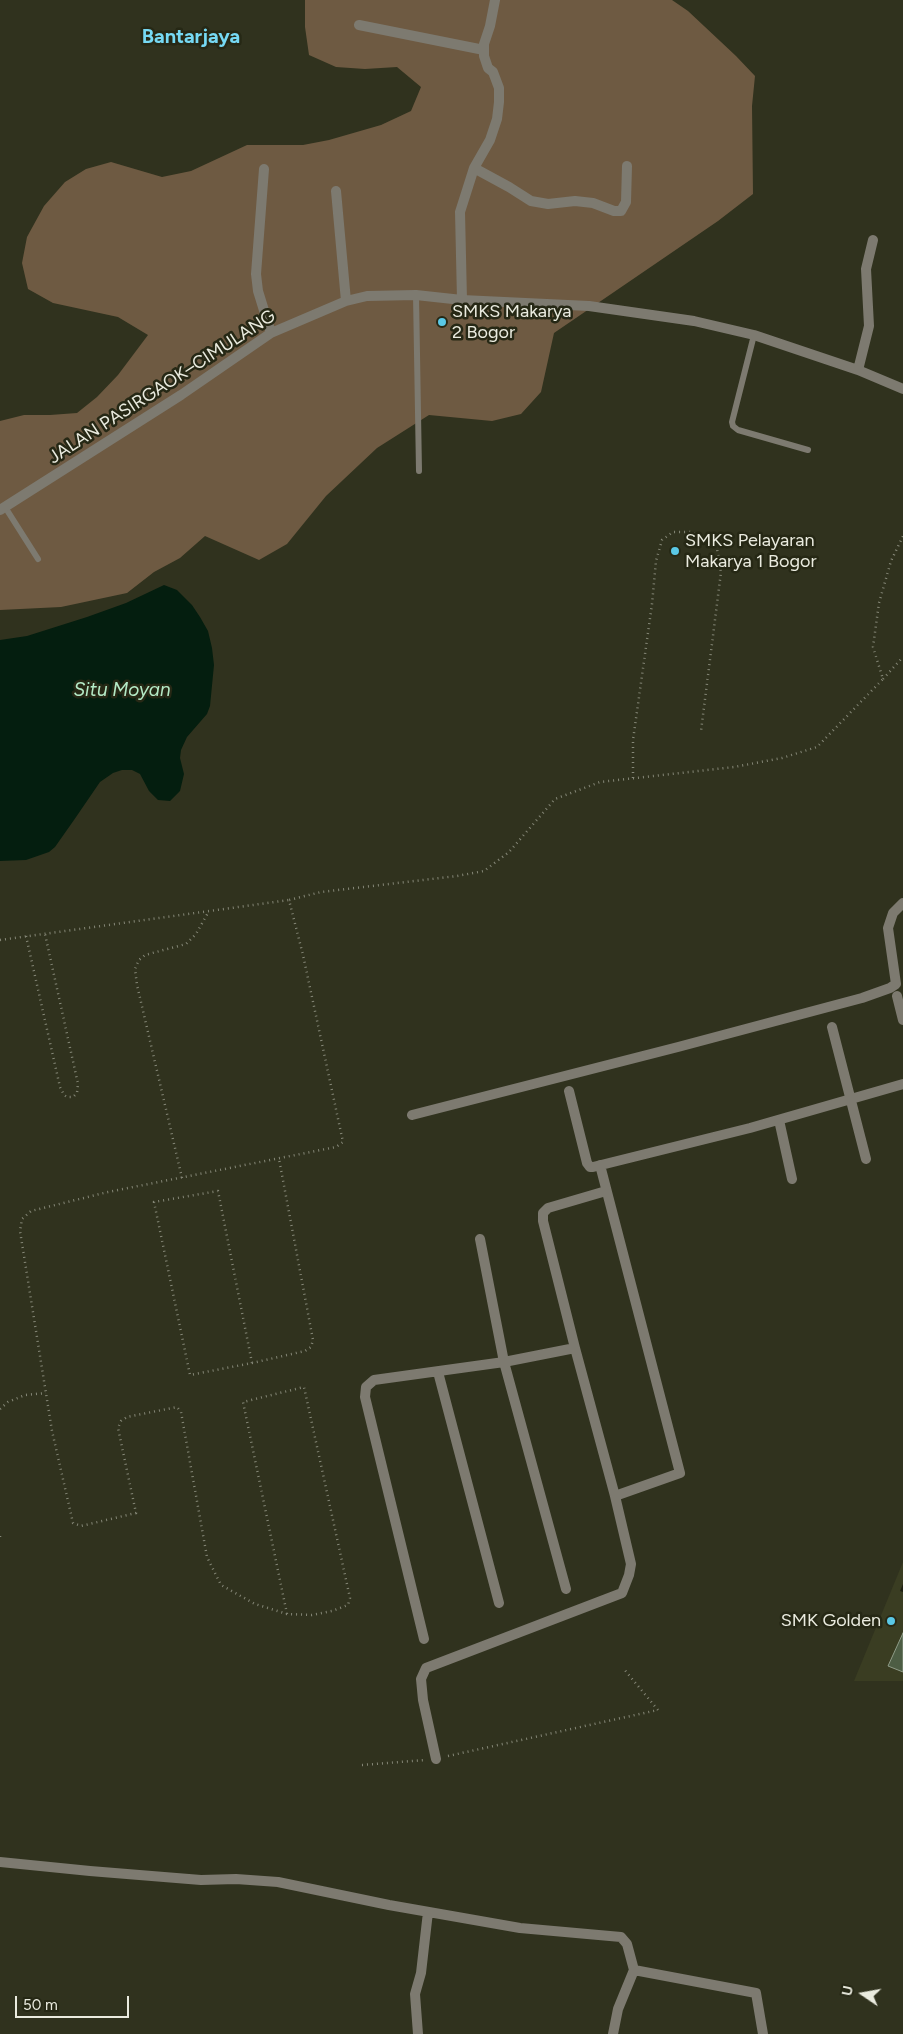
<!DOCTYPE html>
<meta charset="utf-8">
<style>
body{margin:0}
#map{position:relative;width:903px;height:2034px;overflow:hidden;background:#30321e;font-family:Figtree,sans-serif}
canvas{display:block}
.north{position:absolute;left:838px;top:1969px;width:50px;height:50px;-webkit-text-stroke:4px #262815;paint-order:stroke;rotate:282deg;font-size:14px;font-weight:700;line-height:20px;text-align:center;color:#eaebdf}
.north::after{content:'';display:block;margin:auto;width:18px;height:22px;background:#eaebdf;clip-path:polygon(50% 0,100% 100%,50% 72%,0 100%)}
.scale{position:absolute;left:15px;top:1996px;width:114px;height:22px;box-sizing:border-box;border:2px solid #eaebdf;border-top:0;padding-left:6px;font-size:15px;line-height:18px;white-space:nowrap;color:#eaebdf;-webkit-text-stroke:4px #262815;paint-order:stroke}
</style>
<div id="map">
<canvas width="903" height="2034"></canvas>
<div class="north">U</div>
<div class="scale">50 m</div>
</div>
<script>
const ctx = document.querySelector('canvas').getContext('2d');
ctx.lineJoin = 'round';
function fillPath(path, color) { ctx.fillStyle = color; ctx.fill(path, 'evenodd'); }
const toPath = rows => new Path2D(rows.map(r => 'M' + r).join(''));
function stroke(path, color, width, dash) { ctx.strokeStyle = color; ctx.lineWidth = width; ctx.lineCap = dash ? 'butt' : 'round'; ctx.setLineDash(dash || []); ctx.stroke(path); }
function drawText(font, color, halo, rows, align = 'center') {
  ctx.font = font + ' Figtree,sans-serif'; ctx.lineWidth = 5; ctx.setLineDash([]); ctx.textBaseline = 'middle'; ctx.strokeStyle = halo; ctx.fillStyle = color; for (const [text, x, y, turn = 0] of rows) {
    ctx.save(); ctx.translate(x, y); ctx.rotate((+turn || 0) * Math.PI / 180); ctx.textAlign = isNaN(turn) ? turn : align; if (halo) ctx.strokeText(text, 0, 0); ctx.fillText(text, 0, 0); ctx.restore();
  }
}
const built = toPath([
 [903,1562,903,1681,854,1681]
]);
const forest = toPath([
 [305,0,672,0,688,11,736,56,755,76,752,106,753,194,718,221,554,333,541,392,521,414,492,421,429,415,377,448,326,496,287,544,259,560,205,536,180,558,154,572,127,593,61,607,0,610,0,421,24,415,50,415,77,413,97,397,118,375,148,335,118,317,53,303,28,289,22,263,27,237,44,206,65,182,86,169,111,162,162,177,191,171,247,145,303,145,329,140,381,125,411,111,421,87,397,67,365,69,336,67,309,55,305,27]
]);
const water = toPath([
 [164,585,177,590,192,605,200,617,208,631,212,648,214,665,210,706,207,714,187,737,181,750,180,758,184,774,180,791,170,801,158,800,149,791,140,774,132,770,122,770,113,773,100,782,74,820,55,847,49,852,26,860,0,861,0,640,27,636,87,617,126,603]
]);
const shadow = toPath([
 [903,1584,903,1592,900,1591]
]);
const building = toPath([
 [903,1633,903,1672,888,1666,903,1633]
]);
const path = toPath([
 [883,679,903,657],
 [633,778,633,740,652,604,656,561,662,540,673,532,690,532,707,538,717,549,721,572,701,731],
 [26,936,60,1087,64,1095,67,1097,73,1097,77,1093,78,1084,45,934],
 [0,940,289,900],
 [182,1178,137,985,135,969,139,960,145,955,186,944,196,934,209,911],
 [252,1363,218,1191,154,1202,190,1375,252,1363,305,1351,311,1347,313,1340,279,1159],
 [0,1409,8,1402,25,1395,46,1393],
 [0,1536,0,1537],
 [287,1614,243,1402,304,1387,350,1598,348,1605,332,1611,312,1615,287,1614,255,1604,221,1585,207,1557,181,1412,177,1407,127,1417,121,1421,118,1428,136,1513,81,1526,73,1523,52,1431,20,1231,22,1219,31,1211,108,1192,336,1147,343,1142,303,955,289,900,321,892,457,876,484,871,509,852,555,799,600,782,734,767,782,758,817,747,883,679,873,647,879,603,891,561,903,536],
 [448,1756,658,1710,623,1668],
 [362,1765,425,1760]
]);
const service = toPath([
 [416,295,419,471],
 [754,335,732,422,733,426,738,430,808,450],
 [5,507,38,559]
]);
const minor = toPath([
 [359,25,484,50],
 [474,168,509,187,531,201,548,204,575,201,593,203,614,211,621,211,626,202,627,166],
 [264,169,256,274,258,291,271,333],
 [336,191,346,301],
 [462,300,460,212,474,168,490,140,497,119,499,102,499,88,493,72,488,68,484,56,484,44,490,26,495,0],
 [858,370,869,326,866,269,873,240],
 [0,510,181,395,271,333,346,301,367,296,416,295,462,300,589,306,694,321,754,335,858,370,903,389],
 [897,996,903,1020],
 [832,1027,866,1159],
 [569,1091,587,1163,590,1167,593,1167,750,1128,903,1084],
 [412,1115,678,1047,862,998,890,988,896,984,888,928,893,913,903,903],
 [779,1120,792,1179],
 [600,1165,680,1473,615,1496],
 [480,1239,504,1362,566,1589],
 [438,1372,499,1603],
 [424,1639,365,1397,366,1387,374,1380,504,1362,575,1348],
 [436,1759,423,1700,421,1679,426,1668,622,1593,629,1575,631,1564,615,1496,575,1348,543,1221,543,1213,548,1208,606,1191],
 [0,1862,90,1871,201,1880,236,1879,278,1882,389,1905,520,1928,621,1937,627,1944,634,1970,756,1993,763,2034],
 [418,2034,415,1994,421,1973,428,1912],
 [613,2034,618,2009,634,1970]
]);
const markers = [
 [442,322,5,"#5ac8e6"],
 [675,551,5,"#5ac8e6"],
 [891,1621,5,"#5ac8e6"]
];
const poiNames = [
 ["SMKS Makarya",452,312],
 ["2 Bogor",452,333],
 ["SMKS Pelayaran",685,541],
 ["Makarya 1 Bogor",685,562],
 ["SMK Golden",881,1621,"right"]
];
const streetNames = [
 ["JALAN PASIRGAOK–CIMULANG",162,387,-33]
];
const waterNames = [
 ["Situ Moyan",122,690]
];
const quarterNames = [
 ["Bantarjaya",191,37]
];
fillPath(built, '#3a3d22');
fillPath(forest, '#6e5a42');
fillPath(water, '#041e0f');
fillPath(shadow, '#0007');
fillPath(building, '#4d5d44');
stroke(building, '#8f9c88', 1);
stroke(path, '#858777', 2.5, [1, 4]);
stroke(service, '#7d7a70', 6);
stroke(minor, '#7d7a70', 10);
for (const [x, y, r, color] of markers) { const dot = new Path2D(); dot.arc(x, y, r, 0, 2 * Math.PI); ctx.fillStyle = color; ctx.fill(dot); stroke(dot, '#262815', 2); }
drawText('18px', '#eaebdf', '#262815', poiNames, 'left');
drawText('18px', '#eaebdf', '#262815', streetNames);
drawText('italic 19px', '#b4eac6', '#262815', waterNames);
drawText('bold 20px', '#76d9f4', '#262815', quarterNames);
</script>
